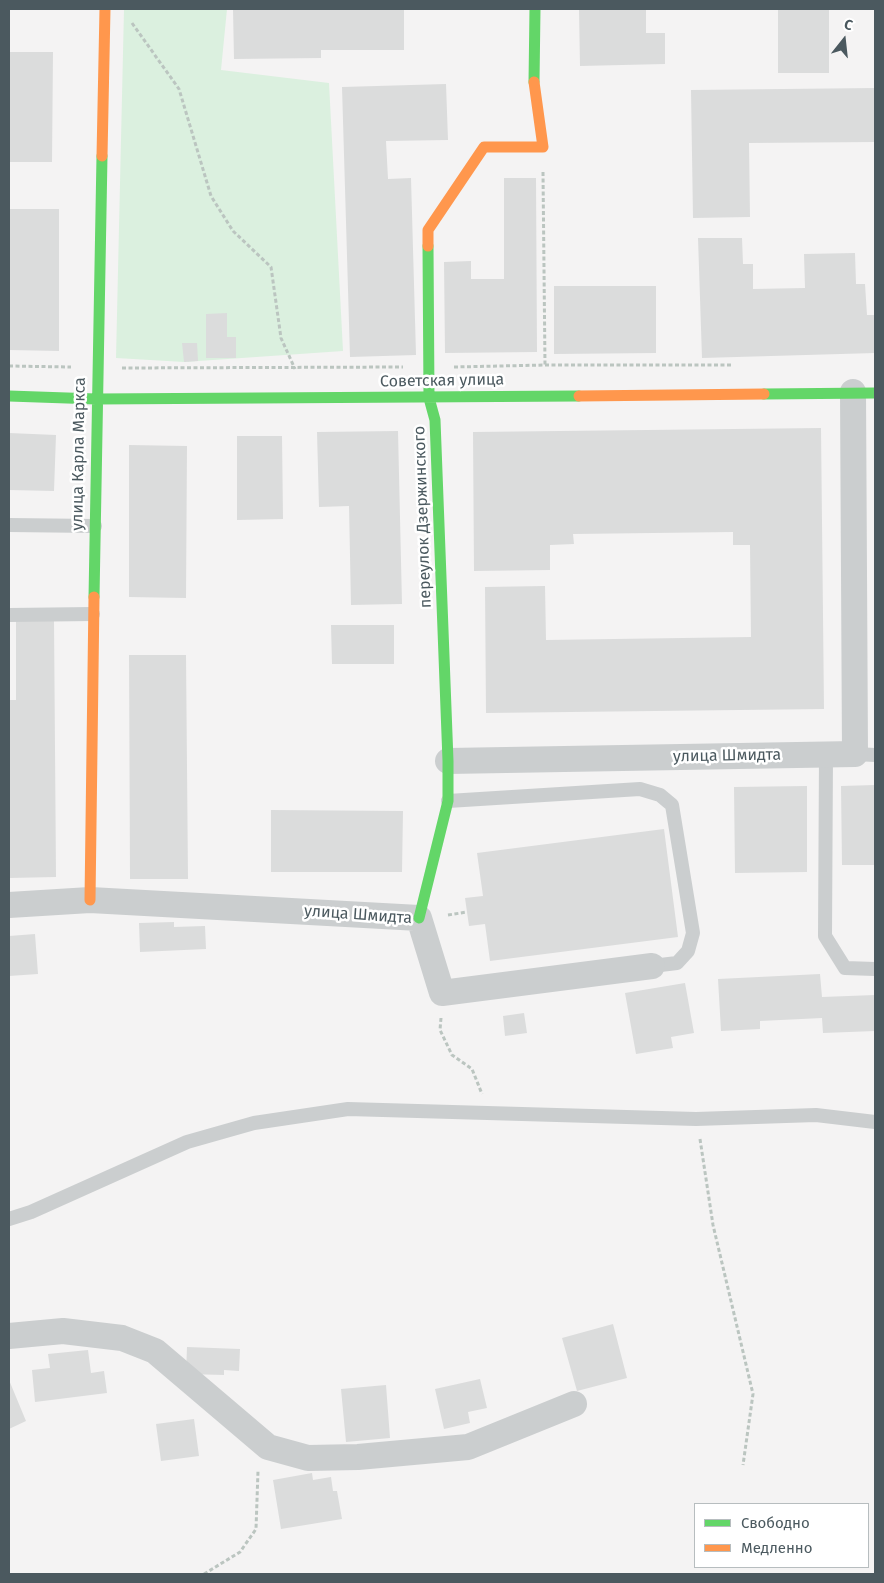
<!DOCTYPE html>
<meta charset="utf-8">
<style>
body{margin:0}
#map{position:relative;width:884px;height:1583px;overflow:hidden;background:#f4f3f3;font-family:"Fira Sans",sans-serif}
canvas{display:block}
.frame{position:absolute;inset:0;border:10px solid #4b595f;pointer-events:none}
.legend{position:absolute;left:694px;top:1503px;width:175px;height:65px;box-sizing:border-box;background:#fff;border:1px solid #b7bdbf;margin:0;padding:6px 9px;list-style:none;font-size:15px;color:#4b595f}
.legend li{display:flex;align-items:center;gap:10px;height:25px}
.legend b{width:25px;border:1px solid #b7bdbf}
.north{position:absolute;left:819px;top:15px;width:50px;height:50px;-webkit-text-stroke:4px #fff;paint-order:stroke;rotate:16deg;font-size:14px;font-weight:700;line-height:20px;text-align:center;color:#4b595f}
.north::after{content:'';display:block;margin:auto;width:18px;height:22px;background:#4b595f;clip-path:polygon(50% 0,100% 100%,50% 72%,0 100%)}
</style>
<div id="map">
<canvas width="884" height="1583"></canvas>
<div class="frame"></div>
<ul class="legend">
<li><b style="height:6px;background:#63d668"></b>Свободно</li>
<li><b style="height:6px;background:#ff974d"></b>Медленно</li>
</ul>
<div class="north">С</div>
</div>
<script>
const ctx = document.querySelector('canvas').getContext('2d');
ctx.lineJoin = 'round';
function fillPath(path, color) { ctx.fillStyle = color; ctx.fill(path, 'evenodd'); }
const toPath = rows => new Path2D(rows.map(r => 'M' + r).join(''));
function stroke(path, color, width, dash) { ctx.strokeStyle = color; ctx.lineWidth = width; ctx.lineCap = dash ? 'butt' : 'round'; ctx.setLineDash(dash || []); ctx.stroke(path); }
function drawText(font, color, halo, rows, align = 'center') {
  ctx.font = font + ' "Fira Sans",sans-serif'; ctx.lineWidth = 5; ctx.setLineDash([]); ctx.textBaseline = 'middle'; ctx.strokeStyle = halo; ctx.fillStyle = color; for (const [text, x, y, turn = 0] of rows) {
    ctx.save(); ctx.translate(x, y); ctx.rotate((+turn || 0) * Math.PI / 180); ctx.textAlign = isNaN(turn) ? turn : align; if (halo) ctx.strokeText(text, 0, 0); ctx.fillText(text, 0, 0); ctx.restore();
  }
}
const green = toPath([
 [124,9,227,9,221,70,329,83,343,351,184,362,116,358]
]);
const building = toPath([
 [233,9,404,9,404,50,321,50,321,58,234,59],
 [579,9,646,9,646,33,665,33,665,64,580,66],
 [778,9,829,9,829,73,778,73],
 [9,52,53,52,52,162,9,162],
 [446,84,448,140,386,141,388,179,411,178,416,355,350,357,342,87],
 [875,88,875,142,749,143,750,217,693,218,691,90],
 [504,178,536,178,537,352,445,353,444,262,471,261,471,279,504,279],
 [9,209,59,209,59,351,9,350],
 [698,238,742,238,743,264,753,264,753,289,805,288,804,254,855,253,856,284,865,284,867,315,875,315,875,353,702,358],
 [554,286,656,286,656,353,554,354],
 [227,313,227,337,236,337,236,358,206,358,206,314],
 [182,343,197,343,198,361,184,362],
 [821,428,824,709,486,713,485,587,545,586,546,640,751,637,750,545,733,545,733,532,573,534,574,544,550,545,550,570,474,571,473,432],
 [398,431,402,604,351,605,349,506,319,507,317,432],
 [9,433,56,435,54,491,9,490],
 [237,436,282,436,283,519,237,520],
 [129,445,187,446,186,598,129,597],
 [16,621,54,621,56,877,9,878,9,700,16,700],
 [331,625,394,625,394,664,332,664],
 [129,655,186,655,188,879,130,879],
 [875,785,875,865,842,865,841,786],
 [807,786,807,872,735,873,734,787],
 [271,810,403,811,402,872,271,872],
 [664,829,678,937,490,961,485,924,469,926,465,898,483,896,477,853],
 [174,922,174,927,205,926,206,949,140,952,139,923],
 [35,934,38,974,9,976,9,936],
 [820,974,822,997,875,995,875,1031,823,1033,822,1018,760,1021,760,1029,721,1031,718,979],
 [685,983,694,1033,671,1037,673,1048,636,1054,625,993],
 [524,1013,527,1033,505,1036,503,1016],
 [613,1324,627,1378,577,1391,562,1338],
 [187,1347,240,1349,239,1371,224,1370,224,1375,186,1374],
 [88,1350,91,1373,104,1371,107,1393,35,1402,32,1370,50,1368,48,1354],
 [480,1379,487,1408,468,1412,470,1423,444,1429,435,1389],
 [9,1380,26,1421,9,1429],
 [386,1385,390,1438,346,1442,341,1389],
 [194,1419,199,1456,161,1461,156,1424],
 [312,1473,313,1480,331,1477,333,1491,337,1491,342,1519,281,1529,273,1480]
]);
const path = toPath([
 [132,23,179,89,211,196,233,231,271,267,281,338,295,369],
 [543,172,545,365],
 [9,366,71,367],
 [454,367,545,365,733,365],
 [122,368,403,367],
 [448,915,467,912],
 [441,1018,440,1030,452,1055,472,1069,482,1094],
 [700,1139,713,1225,753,1394,743,1465],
 [204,1574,240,1552,256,1529,258,1471]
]);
const lane = toPath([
 [9,525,95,526],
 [9,615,93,614],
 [855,754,875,755],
 [826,755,825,936,845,968,875,969],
 [448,801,640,789,660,795,672,805,693,933,688,951,677,963,652,966],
 [9,1219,31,1212,187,1142,254,1123,348,1109,696,1119,816,1115,875,1122]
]);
const street = toPath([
 [448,761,855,754,853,392],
 [9,905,90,900,419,918,442,993,652,966],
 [9,1336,63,1331,122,1338,155,1351,268,1447,308,1458,358,1457,468,1447,574,1404]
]);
const fast = toPath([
 [534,82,535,9],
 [764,394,875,393],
 [9,396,96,399,579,396],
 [94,597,102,156],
 [419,918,448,801,448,761,435,420,429,398,428,246]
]);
const slow = toPath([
 [102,156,105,9],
 [428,246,428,230,484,147,543,147,534,82],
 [579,396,764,394],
 [90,900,94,597]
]);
const streetNames = [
 ["Советская улица",442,381,-1],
 ["улица Карла Маркса",79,454,-89],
 ["переулок Дзержинского",423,517,-92],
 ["улица Шмидта",727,756,-1],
 ["улица Шмидта",358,915,4]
];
fillPath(green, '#dbf0df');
fillPath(building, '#dbdcdc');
stroke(path, '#bbc5c0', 3, [4, 2.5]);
stroke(lane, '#cbcecf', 14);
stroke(street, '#cbcecf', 26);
stroke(fast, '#63d668', 11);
stroke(slow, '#ff974d', 11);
drawText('16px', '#4b595f', '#fff', streetNames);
</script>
